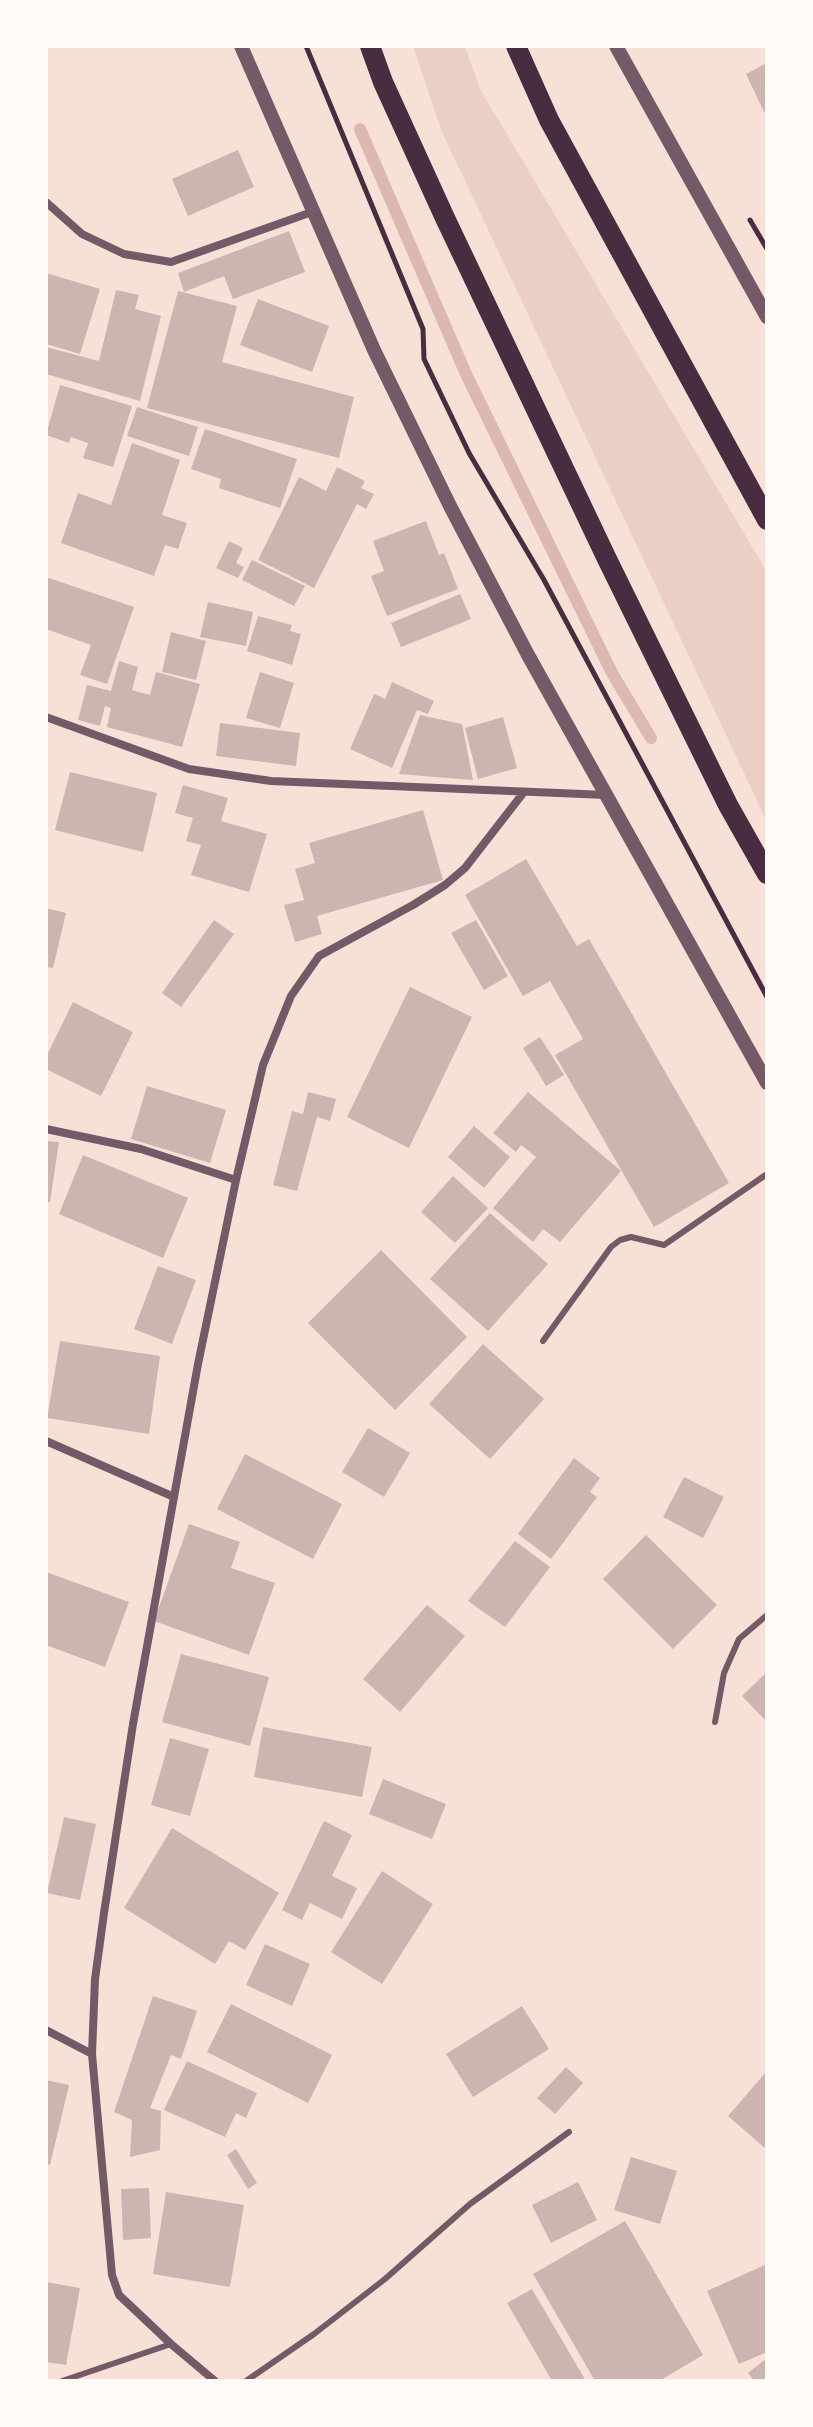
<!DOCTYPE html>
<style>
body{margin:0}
#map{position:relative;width:813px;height:2427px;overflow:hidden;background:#f7e1d7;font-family:Overpass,sans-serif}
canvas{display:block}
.frame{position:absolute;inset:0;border:48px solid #fffaf5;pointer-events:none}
</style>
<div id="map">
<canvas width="813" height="2427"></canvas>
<div class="frame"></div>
</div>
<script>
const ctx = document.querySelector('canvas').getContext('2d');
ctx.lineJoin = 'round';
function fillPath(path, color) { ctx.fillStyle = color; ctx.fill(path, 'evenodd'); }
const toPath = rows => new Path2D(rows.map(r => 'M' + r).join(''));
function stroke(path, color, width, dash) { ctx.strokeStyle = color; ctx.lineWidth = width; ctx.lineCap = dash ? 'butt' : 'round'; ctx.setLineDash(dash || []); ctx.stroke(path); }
const green = toPath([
 [413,46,465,46,480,89,767,572,767,822,442,132]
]);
const stream = toPath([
 [360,129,466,374,612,673,651,738]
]);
const building = toPath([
 [767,63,767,118,746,74],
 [238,150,254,187,188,216,172,179],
 [289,231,305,272,233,299,224,276,184,292,178,273],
 [46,273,100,289,80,354,46,344],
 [116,290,139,295,135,309,161,316,140,401,46,374,46,347,99,361],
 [178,291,237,306,222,362,354,397,339,458,147,408],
 [258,299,329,326,312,372,240,345],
 [60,385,132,406,113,467,83,458,88,443,71,437,69,443,46,435],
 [137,407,198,427,189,456,127,436],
 [205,429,297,459,280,508,219,488,221,479,191,469],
 [132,443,180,460,162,515,187,523,178,549,165,545,154,576,61,543,78,493,111,505],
 [337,467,365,481,361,488,374,494,366,509,357,504,314,588,258,560,299,477,326,491],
 [426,521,439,555,444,553,458,589,387,616,371,576,384,571,373,541],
 [229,541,243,548,236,563,244,567,238,578,216,568],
 [252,560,305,586,294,606,242,580],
 [46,577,134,607,107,684,80,675,91,645,46,629],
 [460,594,471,619,401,647,391,623],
 [208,602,253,612,246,646,200,637],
 [258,616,292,625,290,631,301,634,292,665,247,651],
 [171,632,206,641,196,680,162,672],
 [119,661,138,667,132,690,150,695,156,672,200,684,182,747,107,727,111,708,105,706,100,726,78,720,87,685,111,691],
 [260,672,294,683,280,728,246,718],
 [392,682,434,701,428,714,417,710,392,768,350,749,374,694,385,699],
 [420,715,462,724,473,780,399,774],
 [503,717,517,768,478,779,465,728],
 [220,723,300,733,296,766,216,756],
 [70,772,157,793,143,852,55,830],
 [183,785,228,798,221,821,267,834,249,892,191,875,201,845,186,841,193,818,175,813],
 [423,810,443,880,317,916,322,934,295,942,284,905,304,900,295,869,315,863,309,843],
 [526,859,577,946,589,939,729,1183,654,1227,555,1055,583,1039,550,981,523,996,465,895],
 [46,908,66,913,53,968,46,967],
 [214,920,234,934,181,1007,162,993],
 [476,920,508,976,484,990,451,933],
 [410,987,472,1017,409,1148,347,1117],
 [73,1002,133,1032,101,1096,46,1069,46,1057],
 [540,1037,564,1075,546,1086,523,1048],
 [147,1086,226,1110,210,1163,131,1139],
 [308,1092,336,1099,330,1121,317,1117,297,1191,273,1185,292,1111,303,1114],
 [528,1092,621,1171,560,1242,543,1229,533,1242,493,1208,536,1157,521,1145,516,1152,493,1133],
 [474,1126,510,1157,484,1188,448,1157],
 [46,1141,59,1142,50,1202,46,1202],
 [83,1155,188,1198,163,1258,59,1214],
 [453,1176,488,1208,455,1243,421,1212],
 [490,1213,548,1264,488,1331,430,1279],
 [381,1250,467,1337,395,1410,308,1323],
 [158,1266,196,1280,172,1344,134,1329],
 [60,1341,160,1356,149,1434,47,1418],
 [483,1344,544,1399,490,1459,429,1404],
 [368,1428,410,1453,384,1497,342,1472],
 [245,1454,342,1504,313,1559,217,1509],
 [574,1458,600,1478,590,1492,597,1497,551,1559,518,1534],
 [684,1477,724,1497,703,1538,663,1517],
 [189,1524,240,1542,231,1568,275,1583,249,1655,154,1621],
 [646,1535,717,1605,673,1649,603,1579],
 [515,1541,550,1567,505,1627,468,1601],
 [46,1572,129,1602,105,1667,46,1645],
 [427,1605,465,1636,400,1712,363,1679],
 [181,1654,269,1677,250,1746,162,1722],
 [767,1672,767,1722,742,1696],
 [263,1727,372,1747,362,1797,254,1777],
 [170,1738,209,1749,190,1816,151,1805],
 [383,1779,446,1804,432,1839,369,1814],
 [64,1817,96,1824,80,1900,47,1893],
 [324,1821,352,1835,332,1876,357,1888,342,1919,310,1903,302,1920,282,1910],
 [172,1828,279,1893,245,1950,229,1941,215,1964,124,1908],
 [382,1871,433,1904,382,1984,331,1952],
 [265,1944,310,1964,292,2006,246,1985],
 [153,1996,197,2011,181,2059,171,2055,150,2108,161,2111,160,2150,130,2157,132,2120,114,2112],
 [231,2004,332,2055,308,2103,207,2052],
 [522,2006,549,2049,473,2097,446,2054],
 [187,2061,257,2093,246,2118,236,2113,225,2137,164,2110],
 [566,2067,583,2083,555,2114,537,2098],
 [767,2071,767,2150,728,2116],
 [46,2080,69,2085,50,2165,46,2164],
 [236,2149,257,2183,248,2189,227,2155],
 [631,2157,677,2171,660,2224,614,2210],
 [578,2182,597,2220,551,2243,532,2205],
 [149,2188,151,2238,123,2240,121,2189],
 [166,2192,244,2205,230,2287,153,2274],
 [625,2221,703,2355,659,2381,595,2381,533,2274],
 [767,2264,767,2352,739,2364,707,2291],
 [46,2282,80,2288,66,2365,46,2362],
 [532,2289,586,2381,547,2381,551,2379,507,2303],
 [767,2358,767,2381,754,2381,748,2373]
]);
const path = toPath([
 [306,46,423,329,424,359,469,453,544,580,767,997],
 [750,220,767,249]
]);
const service = toPath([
 [543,1341,611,1247,620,1240,631,1237,664,1245,767,1174],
 [715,1722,724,1673,739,1639,767,1615],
 [62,2381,171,2344],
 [246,2381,314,2334,385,2279,470,2204,569,2132]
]);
const minor = toPath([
 [46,202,82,234,124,254,171,262,312,212],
 [46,717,189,769,271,781,606,795],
 [46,1129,141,1149,236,1180],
 [46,1441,174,1497],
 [46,2030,92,2054],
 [215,2381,171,2344,119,2295,112,2275,92,2054,95,1979,104,1913,133,1724,198,1364,236,1180,263,1065,291,996,319,956,413,905,445,885,465,868,524,792]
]);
const tertiary = toPath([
 [241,46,374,350,450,506,528,655,767,1083],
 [616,46,767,317]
]);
const primary = toPath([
 [370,46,383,82,445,218,607,559,728,805,767,874],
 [516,46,549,120,767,520]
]);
fillPath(green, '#ebcfc5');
stroke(stream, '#dcb8b0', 12);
fillPath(building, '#ccb4b1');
stroke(path, '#4a2c40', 5);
stroke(service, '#755966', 6);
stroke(minor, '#755966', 8);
stroke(tertiary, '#755966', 14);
stroke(primary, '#4a2c40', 20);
</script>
